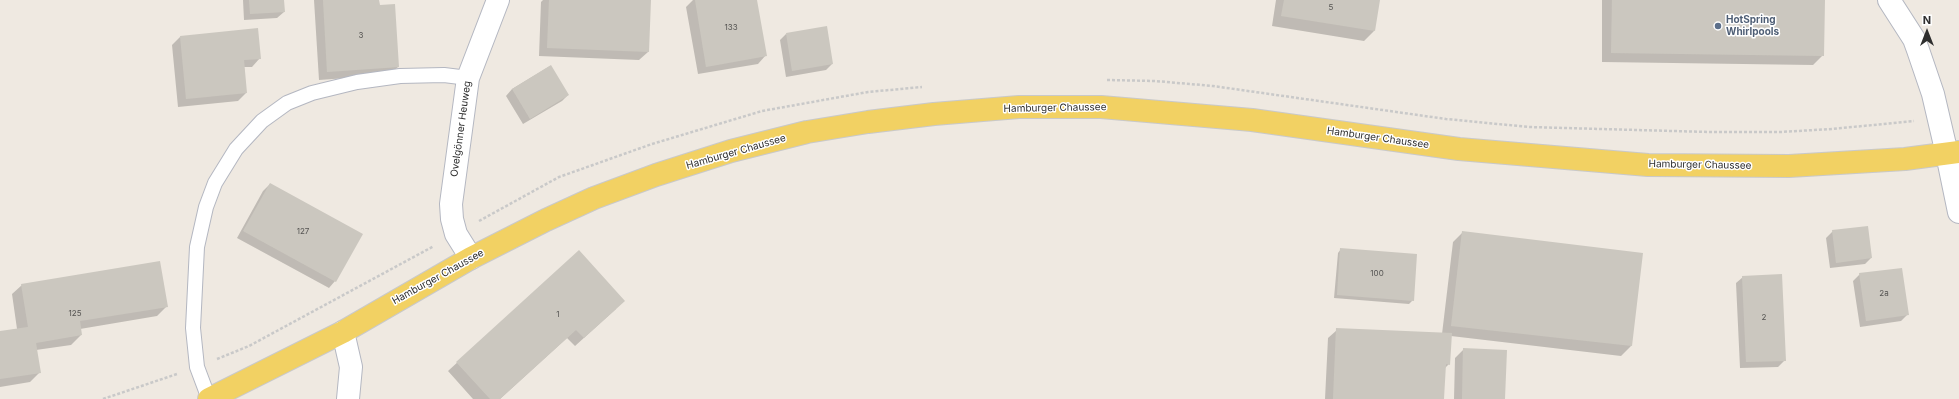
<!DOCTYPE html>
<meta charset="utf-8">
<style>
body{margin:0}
#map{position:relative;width:1959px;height:399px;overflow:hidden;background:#efe9e1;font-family:Inter,sans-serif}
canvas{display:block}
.north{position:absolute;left:1907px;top:12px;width:40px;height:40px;-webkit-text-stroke:3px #fff;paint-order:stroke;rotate:0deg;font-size:11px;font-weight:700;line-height:16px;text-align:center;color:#2e2e2e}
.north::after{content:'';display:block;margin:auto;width:14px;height:18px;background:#2e2e2e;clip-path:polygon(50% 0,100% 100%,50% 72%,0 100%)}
</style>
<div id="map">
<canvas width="1959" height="399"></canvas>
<div class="north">N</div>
</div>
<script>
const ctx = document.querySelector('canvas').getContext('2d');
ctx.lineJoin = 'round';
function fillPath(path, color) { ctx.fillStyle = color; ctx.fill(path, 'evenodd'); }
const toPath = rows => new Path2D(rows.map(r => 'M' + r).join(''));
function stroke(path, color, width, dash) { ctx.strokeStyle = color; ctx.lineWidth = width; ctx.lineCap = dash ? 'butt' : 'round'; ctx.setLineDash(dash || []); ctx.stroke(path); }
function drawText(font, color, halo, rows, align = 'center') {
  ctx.font = font + ' Inter,sans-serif'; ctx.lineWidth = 3; ctx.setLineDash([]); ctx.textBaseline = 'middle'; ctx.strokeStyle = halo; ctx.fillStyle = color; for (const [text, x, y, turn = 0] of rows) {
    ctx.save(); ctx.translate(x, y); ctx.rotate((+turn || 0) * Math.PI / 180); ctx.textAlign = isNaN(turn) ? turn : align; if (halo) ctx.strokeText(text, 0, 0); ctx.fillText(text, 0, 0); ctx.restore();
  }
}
const shadow = toPath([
 [243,0,283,0,284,12,277,18,244,20],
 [314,0,378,0,379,6,398,67,389,75,319,80],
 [543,0,650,0,648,52,639,60,539,56,541,2],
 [693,0,756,0,766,55,758,64,698,74,686,7],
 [1276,0,1379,0,1374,31,1364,41,1272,26],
 [1602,0,1824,0,1823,55,1813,65,1602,62],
 [786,34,832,64,826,70,786,77,780,40],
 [180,37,260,58,252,67,244,67,246,93,238,101,178,107,172,45],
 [550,66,568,95,562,101,523,124,506,96,512,89],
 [270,184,335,281,329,288,237,238,263,191],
 [1833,231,1871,258,1865,264,1830,268,1826,238],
 [1463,232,1641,254,1631,346,1621,356,1451,336,1449,364,1445,368,1443,399,1325,399,1328,338,1337,330,1442,334,1453,242],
 [1341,249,1413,300,1409,304,1334,298,1338,253],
 [579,251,616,309,575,346,567,338,500,399,473,399,448,371],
 [1860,274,1908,314,1901,321,1860,327,1853,281],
 [1743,277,1785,360,1778,367,1740,368,1736,283],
 [22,285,167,306,157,316,80,329,81,335,71,345,36,350,40,372,30,382,0,387,0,332,17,329,12,294],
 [1464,349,1504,399,1454,399,1455,358]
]);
const building = toPath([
 [249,0,284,0,285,12,250,14],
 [323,0,379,0,380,5,395,4,399,67,327,72],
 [549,0,651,0,649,52,547,48],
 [695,0,757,0,767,56,706,67],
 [1284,0,1380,0,1375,31,1281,16],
 [1612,0,1825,0,1824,56,1611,53],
 [827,26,833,64,792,71,786,33],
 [258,28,261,59,244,60,247,93,186,99,180,36],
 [551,65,569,95,530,119,512,89],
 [270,183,363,234,336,282,243,231],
 [1868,226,1872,258,1836,263,1832,230],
 [1462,231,1643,253,1632,346,1451,326],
 [1340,248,1417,254,1414,301,1337,295],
 [579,250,625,301,584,338,576,330,500,399,490,399,456,362],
 [160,261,168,307,80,321,82,335,36,343,41,373,0,379,0,331,28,327,21,284],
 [1902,268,1909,315,1866,321,1859,273],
 [1782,274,1786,361,1746,362,1742,276],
 [1336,328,1452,333,1450,365,1446,364,1444,399,1333,399],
 [1463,348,1507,350,1505,399,1462,399]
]);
const path = toPath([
 [1107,80,1155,81,1213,86,1446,119,1529,127,1709,132,1780,132,1832,129,1914,121],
 [479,221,559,177,652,144,762,111,868,92,922,87],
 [217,359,249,346,434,246],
 [103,399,177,374]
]);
const service = toPath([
 [209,399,197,367,193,328,197,247,206,207,215,183,236,149,262,121,287,103,312,93,357,82,400,76,444,75,468,78]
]);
const minor = toPath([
 [1889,0,1914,39,1918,50,1933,94,1947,154],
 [471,258,456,234,452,219,451,204,468,78,498,0],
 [343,332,351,367,348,399]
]);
const tertiary = toPath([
 [1947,154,1959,212]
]);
const primary = toPath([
 [209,399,343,332,471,258,546,220,594,198,656,175,731,151,807,132,868,122,934,114,1019,107,1101,107,1252,120,1459,149,1648,165,1789,166,1905,159,1959,152]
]);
const markers = [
 [1718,26,4,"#5c6f8a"]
];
const numberNames = [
 ["5",1331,8],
 ["133",731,28],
 ["3",361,36],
 ["127",303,232],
 ["100",1377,274],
 ["2a",1884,294],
 ["125",75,314],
 ["1",558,315],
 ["2",1764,318]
];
const serviceNames = [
 ["HotSpring",1726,20],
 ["Whirlpools",1726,32]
];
const streetNames = [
 ["Hamburger Chaussee",1055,108,-1],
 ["Ovelgönner Heuweg",461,129,-82],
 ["Hamburger Chaussee",1378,138,8],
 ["Hamburger Chaussee",736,152,-16],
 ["Hamburger Chaussee",1700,165,1],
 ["Hamburger Chaussee",438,277,-29]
];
fillPath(shadow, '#0003');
fillPath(building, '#cbc7bf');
stroke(service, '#b4b7c1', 16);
stroke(minor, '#b4b7c1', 24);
stroke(tertiary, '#b4b7c1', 24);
stroke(primary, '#c9c9c9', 24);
stroke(path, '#c9c9c9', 2.5, [3, 2]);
stroke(service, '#fff', 14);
stroke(minor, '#fff', 22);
stroke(tertiary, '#fff', 22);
stroke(primary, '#f2d163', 22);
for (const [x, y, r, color] of markers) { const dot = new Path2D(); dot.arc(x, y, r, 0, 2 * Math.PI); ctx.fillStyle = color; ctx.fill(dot); stroke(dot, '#fff', 1.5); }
drawText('8px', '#555452', null, numberNames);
drawText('bold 10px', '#4e5e75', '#fff', serviceNames, 'left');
drawText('10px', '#2e2e2e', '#fff', streetNames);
</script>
